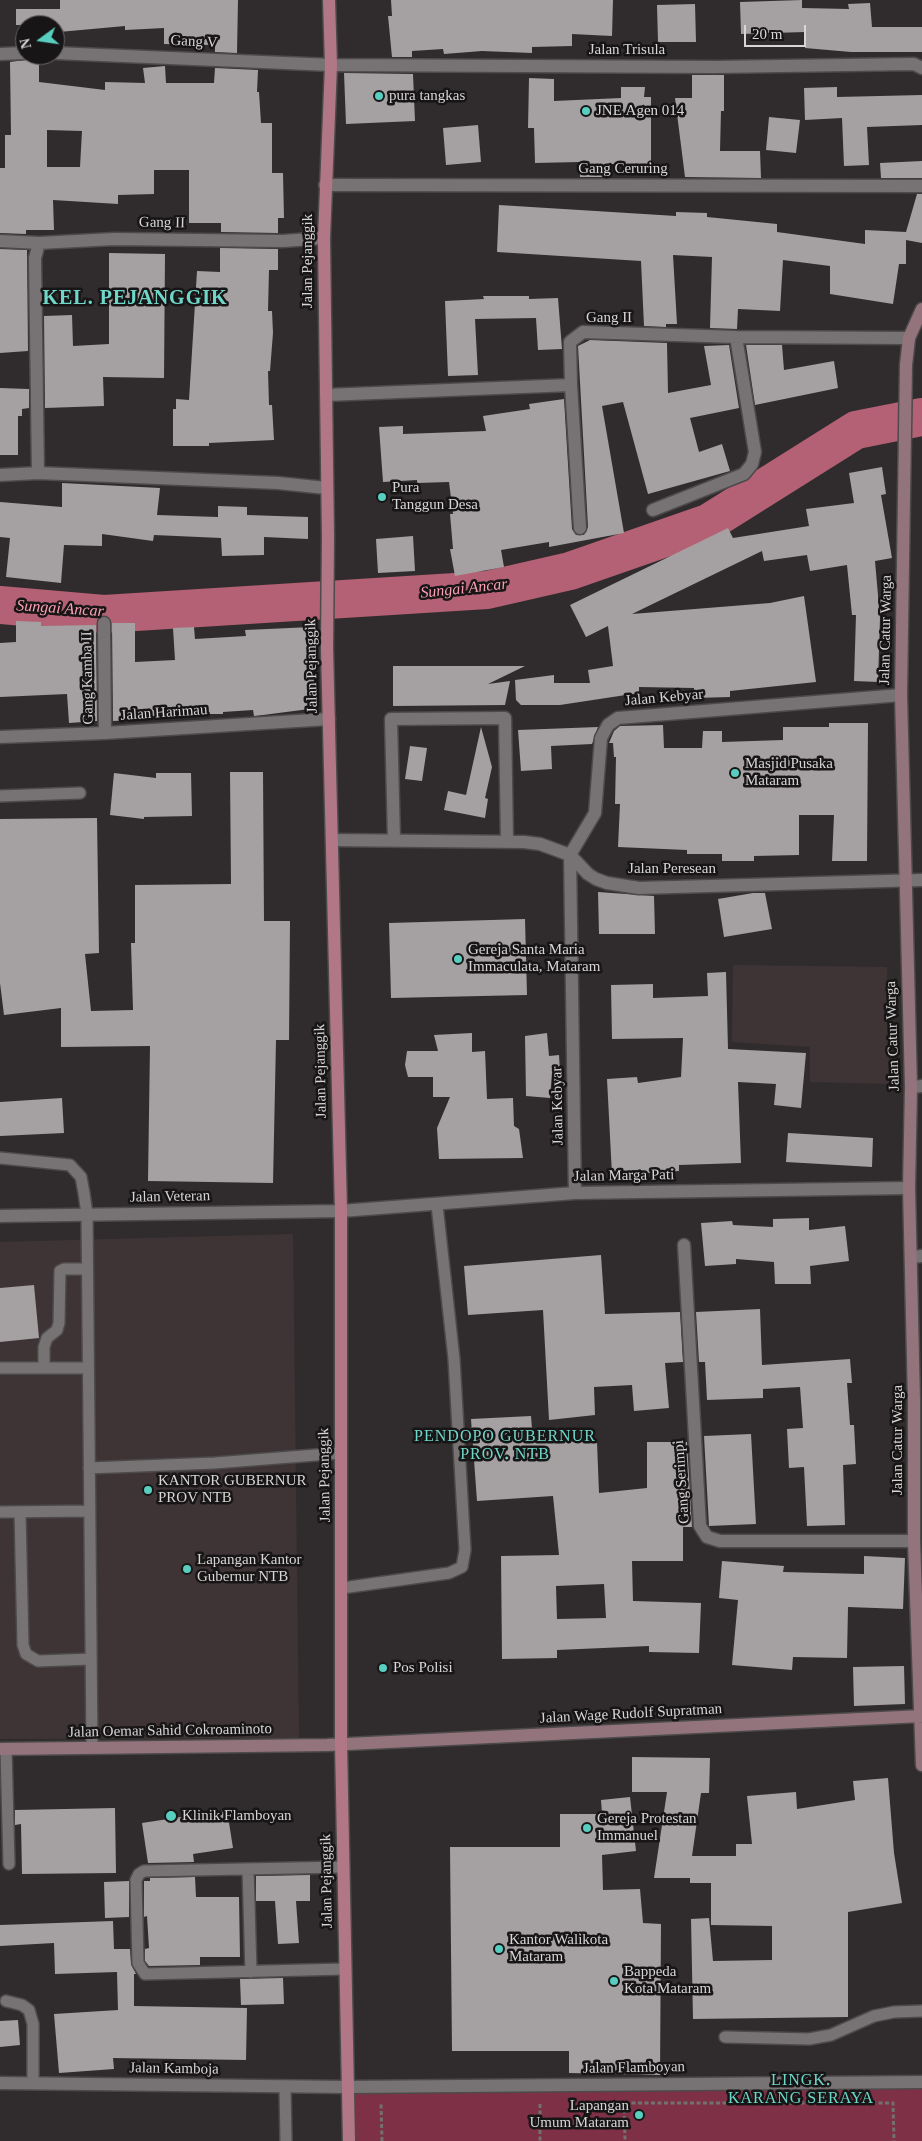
<!DOCTYPE html>
<style>
body{margin:0}
#map{position:relative;width:922px;height:2141px;overflow:hidden;background:#302c2d;font-family:"Times New Roman",serif}
canvas{display:block}
.north{position:absolute;left:15px;top:15px;width:50px;height:50px;box-sizing:border-box;background:#171515;border:1px solid #646262;border-radius:50%;rotate:256deg;font-size:14px;font-weight:700;line-height:20px;text-align:center;color:#d7d5d5}
.north::after{content:'';display:block;margin:auto;width:18px;height:22px;background:#58cec0;clip-path:polygon(50% 0,100% 100%,50% 72%,0 100%)}
.scale{position:absolute;left:744px;top:25px;width:62px;height:22px;box-sizing:border-box;border:2px solid #d7d5d5;border-top:0;padding-left:6px;font-size:15px;line-height:18px;white-space:nowrap;color:#d7d5d5;-webkit-text-stroke:4px #171515;paint-order:stroke}
</style>
<div id="map">
<canvas width="922" height="2141"></canvas>
<div class="north">N</div>
<div class="scale">20 m</div>
</div>
<script>
const ctx = document.querySelector('canvas').getContext('2d');
ctx.lineJoin = 'round';
function fillPath(path, color) { ctx.fillStyle = color; ctx.fill(path, 'evenodd'); }
const toPath = rows => new Path2D(rows.map(r => 'M' + r).join(''));
function stroke(path, color, width, dash) { ctx.strokeStyle = color; ctx.lineWidth = width; ctx.lineCap = dash ? 'butt' : 'round'; ctx.setLineDash(dash || []); ctx.stroke(path); }
function drawText(font, color, halo, rows, align = 'center') {
  ctx.font = font + ' "Times New Roman",serif'; ctx.lineWidth = 5; ctx.setLineDash([]); ctx.textBaseline = 'middle'; ctx.strokeStyle = halo; ctx.fillStyle = color; for (const [text, x, y, turn = 0] of rows) {
    ctx.save(); ctx.translate(x, y); ctx.rotate((+turn || 0) * Math.PI / 180); ctx.textAlign = isNaN(turn) ? turn : align; if (halo) ctx.strokeText(text, 0, 0); ctx.fillText(text, 0, 0); ctx.restore();
  }
}
const built = toPath([
 [733,965,887,967,889,1084,810,1082,810,1047,732,1042],
 [293,1234,299,1738,0,1739,0,1242]
]);
const green = toPath([
 [922,2082,922,2141,356,2141,354,2088]
]);
const river = toPath([
 [0,605,104,614,487,590,570,571,708,523,856,430,922,417]
]);
const building = toPath([
 [60,0,238,0,237,53,215,52,215,47,212,47,212,45,164,44,164,28,125,30,125,26,59,32,59,25,16,25,16,9,60,9],
 [391,0,613,0,612,36,572,34,572,46,532,47,532,53,482,51,444,54,443,49,412,51,412,57,392,57,388,16,392,16],
 [802,0,802,8,849,9,848,4,870,3,872,27,922,27,922,52,851,52,805,48,805,32,741,34,740,2],
 [695,4,696,42,658,42,657,5],
 [39,58,39,82,105,90,105,82,145,83,143,68,165,66,166,83,214,83,215,68,258,70,257,92,259,92,261,123,272,123,272,173,283,173,284,218,278,218,278,233,221,232,221,223,189,223,189,170,154,170,154,194,118,195,118,204,53,200,54,230,26,230,26,234,0,233,0,168,5,168,5,135,11,135,10,62],
 [47,130,82,131,80,167,47,167],
 [344,73,413,74,415,121,346,124],
 [692,75,724,75,724,111,721,111,720,151,760,151,761,178,685,177,675,98,692,98],
 [529,78,554,79,554,101,621,98,621,87,645,87,644,97,651,97,651,164,609,164,609,177,580,177,579,162,535,163,534,128,528,128],
 [837,87,837,97,922,95,922,125,867,127,869,165,844,166,842,118,805,120,804,88],
 [769,117,800,120,796,153,766,150],
 [478,125,481,162,446,165,443,128],
 [922,161,922,178,881,178,880,163],
 [917,194,922,194,922,243,906,240,906,264,899,264,893,304,830,294,830,266,783,260,780,311,738,309,737,329,710,328,712,257,673,255,677,324,666,324,666,327,644,326,641,261,497,252,499,205,676,216,676,212,707,213,707,217,777,224,777,232,865,244,865,230,906,232],
 [220,248,278,249,278,270,269,270,268,311,272,311,273,333,270,371,268,371,269,405,272,405,274,440,209,443,209,446,173,446,173,409,176,409,176,399,189,400,197,271,220,272],
 [0,249,27,250,28,351,0,353],
 [109,253,165,254,164,378,103,377,104,406,45,408,44,316,72,315,73,346,109,344],
 [483,296,529,296,529,299,558,298,562,349,538,350,536,318,475,319,478,375,448,376,445,301,484,299],
 [590,340,667,343,668,393,711,385,704,346,729,345,739,408,690,418,699,452,722,444,730,471,648,494,623,402,602,406,624,533,549,547,549,542,501,550,504,567,455,576,450,549,453,549,450,514,453,514,449,482,417,483,417,480,383,482,379,427,403,426,403,434,486,431,483,416,530,409,529,404,564,399,572,529,576,535,584,535,588,527,578,346],
 [746,345,782,345,784,370,834,361,838,388,755,405],
 [0,388,29,389,29,408,22,409,22,416,18,416,18,455,0,455],
 [882,467,886,494,881,495,892,558,875,561,880,618,878,682,854,681,856,615,852,615,847,565,810,571,807,555,764,561,762,551,632,614,770,603,804,596,816,682,730,691,730,697,694,698,694,688,639,687,639,693,560,705,521,705,516,700,515,680,554,675,554,683,590,683,588,670,613,666,608,626,586,637,570,605,728,528,733,538,809,526,806,509,854,503,849,473],
 [62,483,160,488,157,515,218,517,218,506,247,507,247,515,308,517,308,539,264,537,264,555,222,556,221,538,154,535,153,541,102,534,102,546,64,545,61,583,6,577,10,538,0,537,0,502,62,507],
 [413,536,415,571,378,573,376,539],
 [16,621,41,622,41,626,96,625,97,721,69,723,67,694,0,697,0,643,16,642],
 [112,623,135,623,135,662,175,660,173,628,194,627,195,639,246,636,245,630,312,627,315,664,312,664,317,708,263,715,254,716,253,710,223,712,223,714,190,714,190,717,135,718,135,720,113,721],
 [393,666,525,666,488,684,510,681,505,705,393,706],
 [829,723,868,723,867,861,832,861,834,815,799,815,799,855,754,856,754,861,722,861,722,854,687,854,687,850,618,847,620,804,615,804,616,757,614,757,613,743,609,743,614,731,620,726,663,725,664,748,702,748,703,731,722,731,722,742,783,740,783,727,829,727],
 [481,727,492,767,485,798,488,799,485,818,444,810,448,791,466,795],
 [598,727,592,744,551,746,552,769,521,771,518,730],
 [410,746,427,748,422,781,405,779],
 [230,772,263,772,264,921,290,921,289,1040,276,1040,273,1183,148,1181,150,1046,61,1047,61,1008,4,1015,0,983,0,819,97,818,99,953,85,954,91,1011,133,1010,131,943,135,943,135,885,231,884],
 [114,773,156,778,156,773,191,773,192,816,144,817,144,819,110,815],
 [598,892,654,896,655,934,599,934],
 [753,893,765,893,772,929,724,937,718,899],
 [525,919,527,995,391,998,389,923],
 [726,972,728,1049,806,1053,801,1108,774,1105,776,1084,738,1082,741,1163,679,1165,679,1171,612,1175,607,1079,637,1077,638,1083,681,1077,683,1038,612,1039,611,985,653,984,653,998,708,996,707,973],
 [472,1033,472,1052,485,1051,487,1099,513,1098,514,1126,519,1129,523,1158,439,1159,437,1128,450,1097,433,1097,433,1077,408,1077,405,1065,407,1051,438,1051,434,1035],
 [547,1033,549,1056,559,1055,560,1072,552,1073,550,1098,526,1096,525,1036],
 [62,1098,64,1133,0,1136,0,1102],
 [788,1133,873,1138,872,1167,786,1162],
 [809,1218,809,1230,845,1226,849,1261,810,1266,811,1284,775,1284,774,1262,736,1259,736,1264,705,1266,701,1223,732,1221,733,1225,773,1227,773,1219],
 [601,1255,605,1314,680,1312,683,1362,665,1363,669,1408,634,1411,632,1385,594,1387,595,1415,549,1420,543,1310,468,1315,464,1266],
 [34,1285,39,1338,0,1342,0,1288],
 [760,1309,762,1365,850,1359,852,1383,847,1383,850,1425,854,1425,856,1464,843,1465,845,1525,807,1526,804,1467,789,1468,787,1429,803,1428,800,1387,763,1389,763,1398,707,1400,705,1362,699,1362,696,1312],
 [531,1416,533,1441,597,1442,599,1493,647,1488,647,1442,687,1442,692,1527,683,1527,683,1561,632,1561,633,1601,701,1603,699,1653,649,1652,649,1646,557,1650,557,1658,502,1659,501,1556,559,1555,553,1496,477,1501,471,1419],
 [604,1584,606,1618,557,1619,556,1586],
 [751,1434,756,1524,709,1526,704,1436],
 [864,1556,905,1558,903,1609,848,1607,847,1658,793,1657,792,1670,732,1665,738,1600,719,1598,722,1561,784,1566,783,1572,864,1574],
 [904,1666,905,1704,854,1706,853,1667],
 [632,1757,710,1758,709,1793,701,1793,692,1856,736,1856,736,1844,752,1844,747,1796,796,1792,797,1809,855,1800,853,1781,888,1778,894,1853,902,1903,848,1912,848,2017,693,2019,691,1919,709,1918,713,1961,772,1960,772,1926,711,1925,711,1883,690,1883,690,1878,654,1878,667,1792,632,1792],
 [630,1797,636,1851,602,1855,603,1890,640,1889,643,1923,661,1924,660,2075,569,2073,569,2051,452,2051,450,1847,560,1847,560,1814,602,1814,601,1800],
 [115,1808,116,1873,22,1874,21,1824,15,1825,15,1810],
 [227,1810,233,1848,193,1854,194,1862,148,1863,142,1823],
 [310,1875,310,1901,296,1901,299,1943,278,1944,275,1901,256,1901,256,1876],
 [195,1877,196,1897,239,1897,240,1957,200,1957,200,1965,149,1966,145,1961,145,1949,149,1948,147,1916,144,1917,144,1881,150,1881,150,1878],
 [129,1881,129,1917,105,1918,104,1882],
 [113,1921,114,1949,130,1949,131,1964,136,1974,134,1974,134,2006,247,2008,246,2060,113,2058,114,2069,59,2073,54,2014,118,2010,117,1972,55,1974,54,1943,0,1946,0,1925],
 [283,1978,284,2004,241,2005,240,1979],
 [18,2020,20,2045,0,2047,0,2021]
]);
const path = toPath([
 [624,2103,625,2141],
 [625,2103,893,2103,894,2141],
 [540,2104,540,2141],
 [382,2141,381,2104,383,2104]
]);
const lane = toPath([
 [0,796,80,793],
 [0,1158,70,1165,81,1177,84,1193,87,1214,92,1748],
 [0,1368,88,1368],
 [44,1368,44,1347,47,1338,57,1330,59,1323,60,1271,64,1269,87,1269],
 [89,1468,215,1463,341,1453],
 [0,1512,89,1511],
 [20,1512,23,1645,26,1654,38,1661,91,1659],
 [342,1588,449,1573,462,1567,465,1550,454,1359,437,1205],
 [6,1749,9,1864],
 [343,1867,144,1871,139,1874,136,1880,138,1963,145,1974,345,1969],
 [248,1869,251,1972],
 [6,2001,22,2005,29,2010,33,2024,33,2083],
 [725,2037,809,2039,831,2035,874,2016,894,2012,922,2011],
 [285,2086,286,2141]
]);
const street = toPath([
 [55,53,331,65,715,67,914,64,922,68],
 [0,54,25,53],
 [325,185,922,186],
 [0,241,39,243,114,239,283,241,324,238],
 [571,385,580,528],
 [326,395,571,385,570,342,583,332,736,337,909,338],
 [38,473,35,258,39,243],
 [0,475,38,473,278,483,326,488],
 [653,510,744,474,752,464,755,452,736,337],
 [104,623,105,733],
 [0,737,105,733,329,719],
 [332,840,524,842,540,844,570,855,588,874,596,879,607,883,639,888,922,880],
 [394,840,391,719,505,718,507,842],
 [911,1087,922,1086],
 [575,1193,570,855,595,813,601,738,608,725,618,718,901,695],
 [0,1216,341,1211,575,1193,909,1188],
 [684,1245,700,1526,707,1537,720,1541,914,1541],
 [911,1257,922,1256],
 [0,2083,347,2087,922,2082]
]);
const secondary = toPath([
 [922,309,909,338,906,365,901,695,911,1087,909,1188,914,1401,914,1541,922,1765],
 [0,1749,327,1745,922,1716]
]);
const primary = toPath([
 [329,0,331,65,324,238,328,538,327,648,341,1211,341,1744,349,2141]
]);
const markers = [
 [379,96,5,"#58cec0"],
 [586,111,5,"#58cec0"],
 [382,497,5,"#58cec0"],
 [735,773,5,"#58cec0"],
 [458,959,5,"#58cec0"],
 [148,1490,5,"#58cec0"],
 [187,1569,5,"#58cec0"],
 [383,1668,5,"#58cec0"],
 [171,1816,6,"#58cec0"],
 [587,1828,5,"#58cec0"],
 [499,1949,5,"#58cec0"],
 [614,1981,5,"#58cec0"],
 [639,2115,5,"#58cec0"]
];
const streetNames = [
 ["Gang V",194,42,3],
 ["Jalan Trisula",627,50],
 ["Gang Ceruring",623,169],
 ["Gang II",162,223,1],
 ["Jalan Pejanggik",308,261,-90],
 ["Gang II",609,318],
 ["Jalan Catur Warga",886,630,-89],
 ["Jalan Pejanggik",312,666,-91],
 ["Gang Kamba II",88,678,-91],
 ["Jalan Kebyar",664,698,-5],
 ["Jalan Harimau",164,713,-4],
 ["Jalan Peresean",672,869],
 ["Jalan Catur Warga",893,1036,-92],
 ["Jalan Pejanggik",321,1071,-91],
 ["Jalan Kebyar",558,1106,-91],
 ["Jalan Marga Pati",624,1176,-1],
 ["Jalan Veteran",170,1197,-1],
 ["Jalan Catur Warga",898,1440,-90],
 ["Jalan Pejanggik",325,1475,-91],
 ["Gang Serimpi",682,1482,-94],
 ["Jalan Wage Rudolf Supratman",631,1714,-3],
 ["Jalan Oemar Sahid Cokroaminoto",170,1731,-1],
 ["Jalan Pejanggik",327,1881,-91],
 ["Jalan Flamboyan",634,2068,-1],
 ["Jalan Kamboja",174,2069,1]
];
const poiNames = [
 ["pura tangkas",389,96],
 ["JNE Agen 014",596,111],
 ["Pura",392,488],
 ["Tanggun Desa",392,505],
 ["Masjid Pusaka",745,764],
 ["Mataram",745,781],
 ["Gereja Santa Maria",468,950],
 ["Immaculata, Mataram",468,967],
 ["KANTOR GUBERNUR",158,1481],
 ["PROV NTB",158,1498],
 ["Lapangan Kantor",197,1560],
 ["Gubernur NTB",197,1577],
 ["Pos Polisi",393,1668],
 ["Klinik Flamboyan",182,1816],
 ["Gereja Protestan",597,1819],
 ["Immanuel",597,1836],
 ["Kantor Walikota",509,1940],
 ["Mataram",509,1957],
 ["Bappeda",624,1972],
 ["Kota Mataram",624,1989],
 ["Lapangan",629,2106,"right"],
 ["Umum Mataram",629,2123,"right"]
];
const waterNames = [
 ["Sungai Ancar",464,589,-6],
 ["Sungai Ancar",60,609,4]
];
const neighbourhoodNames = [
 ["PENDOPO GUBERNUR",505,1437],
 ["PROV. NTB",505,1455],
 ["LINGK.",801,2081],
 ["KARANG SERAYA",801,2099]
];
const districtNames = [
 ["KEL. PEJANGGIK",135,299]
];
fillPath(built, '#3e3436');
fillPath(green, '#7e3047');
stroke(river, '#b46075', 38);
fillPath(building, '#a5a0a1');
stroke(lane, '#4d4a4b', 14);
stroke(street, '#4d4a4b', 15);
stroke(secondary, '#4d4a4b', 15);
stroke(primary, '#4d4a4b', 15);
stroke(path, '#737070', 3, [4, 2.5]);
stroke(lane, '#777273', 11);
stroke(street, '#777273', 12);
stroke(secondary, '#94747c', 12);
stroke(primary, '#b27786', 12);
for (const [x, y, r, color] of markers) { const dot = new Path2D(); dot.arc(x, y, r, 0, 2 * Math.PI); ctx.fillStyle = color; ctx.fill(dot); stroke(dot, '#171515', 2); }
drawText('15px', '#d7d5d5', '#171515', streetNames);
drawText('15px', '#d7d5d5', '#171515', poiNames, 'left');
drawText('italic 16px', '#fb9fb5', '#171515', waterNames);
ctx.letterSpacing = '1px';
drawText('16px', '#6ed7c9', '#171515', neighbourhoodNames);
ctx.letterSpacing = '0px';
ctx.letterSpacing = '1px';
drawText('bold 20px', '#6ed7c9', '#171515', districtNames);
ctx.letterSpacing = '0px';
</script>
